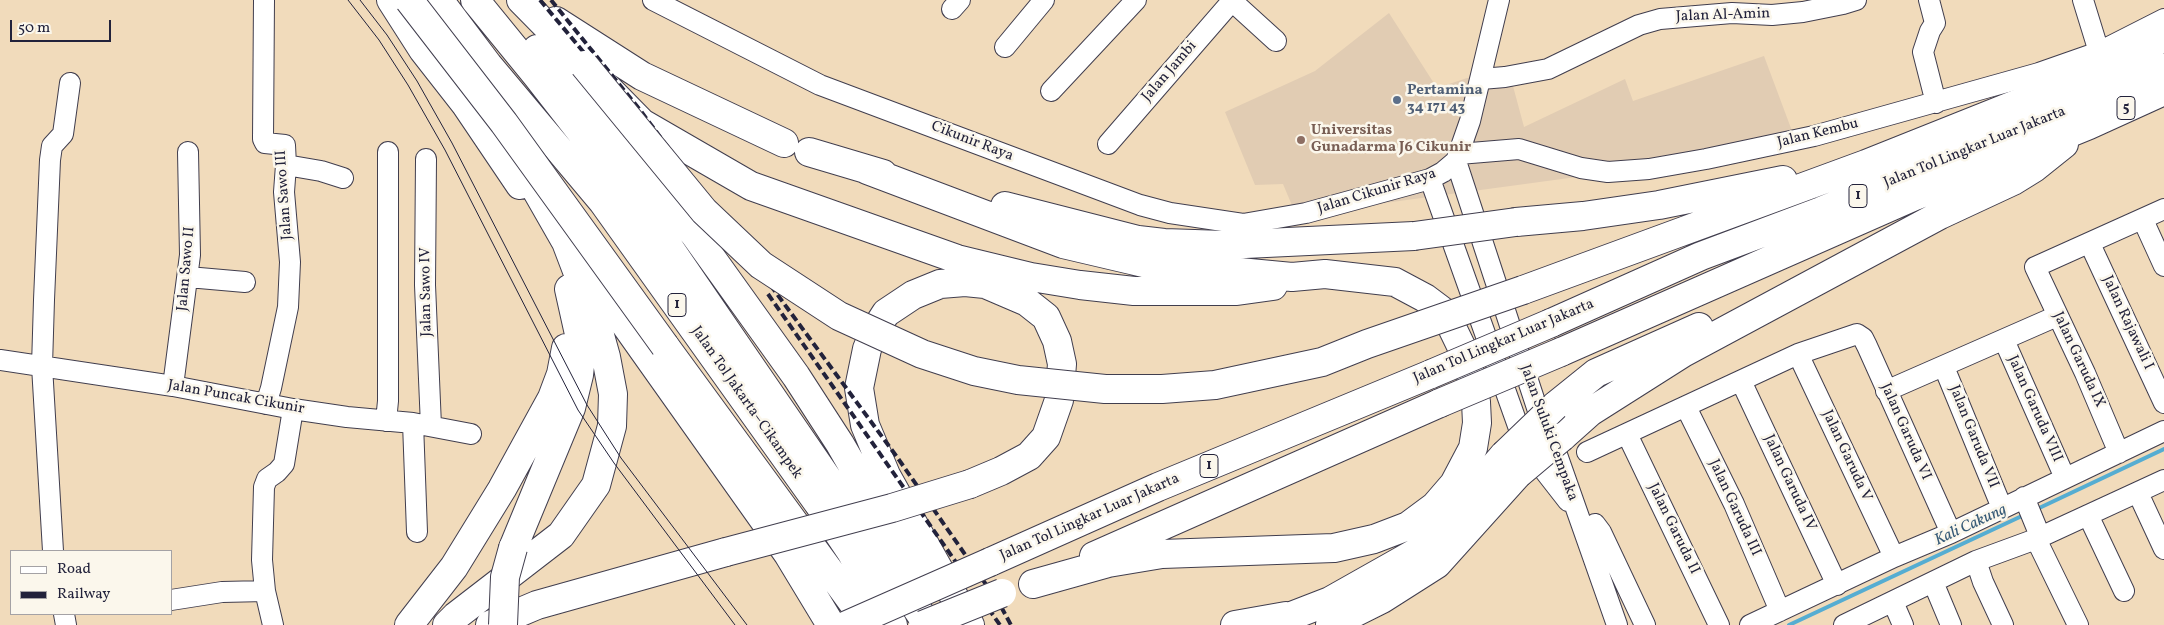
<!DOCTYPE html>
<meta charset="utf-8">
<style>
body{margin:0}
#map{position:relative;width:2164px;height:625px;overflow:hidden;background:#f1dbbb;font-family:Vollkorn,serif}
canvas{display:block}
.legend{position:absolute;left:10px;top:550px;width:162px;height:65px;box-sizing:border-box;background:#fbf7ec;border:1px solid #a4a2a5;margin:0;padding:6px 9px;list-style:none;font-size:15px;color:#22223b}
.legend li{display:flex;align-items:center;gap:10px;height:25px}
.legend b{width:25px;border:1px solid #a4a2a5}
.scale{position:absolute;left:10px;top:20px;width:101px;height:22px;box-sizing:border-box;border:2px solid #22223b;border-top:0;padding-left:6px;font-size:15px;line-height:18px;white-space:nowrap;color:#22223b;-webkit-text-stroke:4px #fbf7ec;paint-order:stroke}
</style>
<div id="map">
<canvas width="2164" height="625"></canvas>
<ul class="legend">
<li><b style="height:6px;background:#fff"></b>Road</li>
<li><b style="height:6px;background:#22223b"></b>Railway</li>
</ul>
<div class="scale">50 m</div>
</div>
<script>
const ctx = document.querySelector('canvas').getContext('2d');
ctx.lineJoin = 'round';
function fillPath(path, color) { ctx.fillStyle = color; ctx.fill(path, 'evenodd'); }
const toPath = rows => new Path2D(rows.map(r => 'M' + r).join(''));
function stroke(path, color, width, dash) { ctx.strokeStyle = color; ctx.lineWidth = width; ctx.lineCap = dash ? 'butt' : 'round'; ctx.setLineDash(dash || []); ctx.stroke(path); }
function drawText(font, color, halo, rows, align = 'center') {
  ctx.font = font + ' Vollkorn,serif'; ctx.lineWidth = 5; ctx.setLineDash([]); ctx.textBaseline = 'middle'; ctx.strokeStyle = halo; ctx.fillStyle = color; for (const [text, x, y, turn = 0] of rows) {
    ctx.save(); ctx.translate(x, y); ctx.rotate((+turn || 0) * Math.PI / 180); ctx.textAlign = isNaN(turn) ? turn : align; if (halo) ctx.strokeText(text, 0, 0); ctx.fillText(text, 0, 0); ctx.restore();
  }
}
const built = toPath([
 [1389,13,1437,88,1467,78,1510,75,1524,127,1625,79,1633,101,1764,56,1798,147,1296,215,1283,184,1255,185,1225,112,1315,71]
]);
const stream = toPath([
 [2035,510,2164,449],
 [1789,625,2024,515]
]);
const minor = toPath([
 [264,0,263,139,265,143,285,145,286,165,284,192,290,262,288,307,271,388,266,404],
 [653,0,820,85,1140,205,1170,213,1243,224,1306,213,1430,179,1443,172,1456,161,1470,121,1499,0],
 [1231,0,1276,41],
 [1929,0,1935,23,1930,31,1923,52,1936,103],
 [2083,0,2099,52],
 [952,9,960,0],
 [1005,47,1044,0],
 [1481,79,1505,77,1548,69,1639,25,1660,19,1732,13,1772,15,1803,12,1843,4,1856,0],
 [1051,91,1136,0],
 [1108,144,1232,1],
 [1459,154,1519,149,1581,168,1608,172,1649,169,1706,159,1814,136,2039,73,2099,52,2164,19],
 [426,159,425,285,431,426],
 [1456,161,1539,414,1555,449,1617,625],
 [286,165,321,171,343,178],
 [1430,179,1518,426,1529,451,1568,501],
 [2143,220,2164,266],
 [2090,244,2164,403],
 [188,277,245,282],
 [2004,340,2065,478],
 [1798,354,1894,557],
 [0,360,173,386,293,409,347,417,413,423,471,434],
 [1944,367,2002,508],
 [1741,381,1837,585],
 [173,386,190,255,188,152],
 [1886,391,2057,316],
 [1686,407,1734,504,1780,611],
 [386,421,388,401,388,152],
 [413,423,417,532],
 [1627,434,1719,625],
 [1587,452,1798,354,1857,334,1863,338,1867,346,1951,533],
 [2119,453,2085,373,2035,267,2164,209],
 [2138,493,2164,549],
 [2024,497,2040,536],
 [2088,515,2124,591],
 [1595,524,1601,532,1645,625],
 [2036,539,2078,625],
 [53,551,42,366,44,300,50,160,52,146,63,134,70,83],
 [1976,561,1983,582,2003,625],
 [1933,582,1951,625],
 [171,600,222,592,265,591],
 [1893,602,1903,625],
 [64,614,66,625],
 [273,625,265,591,262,560,264,487,267,479,277,472,284,464,293,409],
 [1750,625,1894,557,1951,533,2164,431],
 [1844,625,1976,561,2036,539,2164,480]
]);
const highway = toPath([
 [391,0,423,50,466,105,520,185],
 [439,0,488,65,603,202,818,503,851,552,893,625],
 [475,0,537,76,655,227,928,625],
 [521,0,642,123,751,186,957,259,1031,277,1080,285,1134,291,1237,291,1273,286],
 [556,21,642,76,784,143],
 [537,49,568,82,695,235,796,376,840,444,889,529,919,590],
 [809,152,883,174],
 [867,170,1063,244,1144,263,1292,277,1325,274,1395,282,1425,298,1445,313,1461,346,1471,376,1476,402,1477,423,1473,448,1454,484,1435,506,1408,526,1374,539,1334,548,1162,554,1108,563,1033,584],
 [1005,206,1138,240,1164,243,1224,245,1414,236],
 [1516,222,1583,216,1659,205,1783,180],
 [588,272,788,554,831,625],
 [1523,290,1866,164,2089,75,2164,38],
 [1551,323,1701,256,1821,211,2113,93,2164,68],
 [665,346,869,625],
 [1561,352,1915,196,2089,125,2164,91],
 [1555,406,1596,373,1699,327],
 [1562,437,1590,412,1683,353,1940,215,2013,181,2034,168,2064,144],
 [513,548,571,408,579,375,581,356,579,334,569,289],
 [1094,556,1440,403],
 [990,562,1158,487,1431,374],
 [409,625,454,567,502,489,552,398,561,374,566,348],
 [447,625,456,616,561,535,596,485,612,426,613,394,606,357,596,321,566,242,518,158],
 [490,625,537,605,726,552],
 [970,625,886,475,865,425,859,388,867,349,875,330,886,313,913,295,940,284,965,282,985,284,1027,302,1046,317,1057,341,1062,364,1059,400,1046,437,1029,456,1001,471,970,484],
 [1235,625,1286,616],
 [1268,625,1330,601,1424,548,1504,455],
 [1330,625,1382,599,1437,564,1518,474]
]);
const tram = toPath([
 [348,0,379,40,408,85,445,150,578,410,614,463,735,625],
 [360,0,387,35,417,81,452,143,587,405,621,458,747,625]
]);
const rail = toPath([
 [540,0,596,67],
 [551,0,640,110,735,237,897,457,999,603,1011,625],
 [768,294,1000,625]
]);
const highwayBridge = toPath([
 [409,0,504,123,665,346],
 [584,65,704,211,761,265,839,316,922,354,974,371,1018,380,1105,389,1162,389,1215,385,1322,362,1367,344,1523,290],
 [1414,236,1516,222],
 [1431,374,1551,323],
 [1440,403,1561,352],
 [1504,455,1555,406],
 [1518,474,1562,437],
 [726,552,892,508,970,484],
 [503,625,505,577,513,548],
 [847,625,990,562],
 [923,625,1002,593]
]);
const markers = [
 [1397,100,5,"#5c6f8a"],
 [1301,140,5,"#8d6e63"]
];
const shields = [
 [2126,108,18],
 [1858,196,18],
 [677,305,18],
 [1209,466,18]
];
const shieldNames = [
 ["5",2126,108],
 ["1",1858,196],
 ["1",677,305],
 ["1",1209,466]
];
const streetNames = [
 ["Jalan Al-Amin",1723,16,-2],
 ["Jalan Jambi",1170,72,-49],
 ["Jalan Kembu",1818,134,-14],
 ["Cikunir Raya",972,142,21],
 ["Jalan Tol Lingkar Luar Jakarta",1975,148,-22],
 ["Jalan Cikunir Raya",1377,192,-17],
 ["Jalan Sawo III",285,195,-94],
 ["Jalan Sawo II",187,269,-85],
 ["Jalan Sawo IV",427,292,-91],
 ["Jalan Rajawali I",2127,323,65],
 ["Jalan Tol Lingkar Luar Jakarta",1504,342,-23],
 ["Jalan Garuda IX",2078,360,65],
 ["Jalan Puncak Cikunir",236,398,10],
 ["Jalan Tol Jakarta–Cikampek",746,403,55],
 ["Jalan Garuda VIII",2034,409,66],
 ["Jalan Garuda VI",1905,432,66],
 ["Jalan Suluki Cempaka",1548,433,70],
 ["Jalan Garuda VII",1973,437,68],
 ["Jalan Garuda V",1846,456,65],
 ["Jalan Garuda IV",1789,483,65],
 ["Jalan Garuda III",1734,508,65],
 ["Jalan Tol Lingkar Luar Jakarta",1090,518,-24],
 ["Jalan Garuda II",1673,529,64]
];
const serviceNames = [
 ["Pertamina",1407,91],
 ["34 171 43",1407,108]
];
const educationNames = [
 ["Universitas",1311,131],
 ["Gunadarma J6 Cikunir",1311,148]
];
const waterNames = [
 ["Kali Cakung",1971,526,-25]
];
fillPath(built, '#e1ccb3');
stroke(stream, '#55add2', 4);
stroke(minor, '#413e4e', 22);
stroke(highway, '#413e4e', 30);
stroke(minor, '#fff', 20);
stroke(highway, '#fff', 28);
stroke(tram, '#22223b', 1);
stroke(rail, '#22223b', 4, [8, 4]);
stroke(highwayBridge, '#413e4e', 30, []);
stroke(highwayBridge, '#fff', 28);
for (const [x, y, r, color] of markers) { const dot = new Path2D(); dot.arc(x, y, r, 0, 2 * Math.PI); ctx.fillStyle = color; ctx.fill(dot); stroke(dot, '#fbf7ec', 2); }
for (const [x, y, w] of shields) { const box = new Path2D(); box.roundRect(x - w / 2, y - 11.5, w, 23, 4); ctx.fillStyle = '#fbf7ec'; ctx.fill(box); stroke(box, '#22223b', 1); }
drawText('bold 14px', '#22223b', null, shieldNames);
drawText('15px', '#22223b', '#fbf7ec', streetNames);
drawText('bold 15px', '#4e5e75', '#fbf7ec', serviceNames, 'left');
drawText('bold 15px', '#785e54', '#fbf7ec', educationNames, 'left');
drawText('italic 16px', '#365a77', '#fbf7ec', waterNames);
</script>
